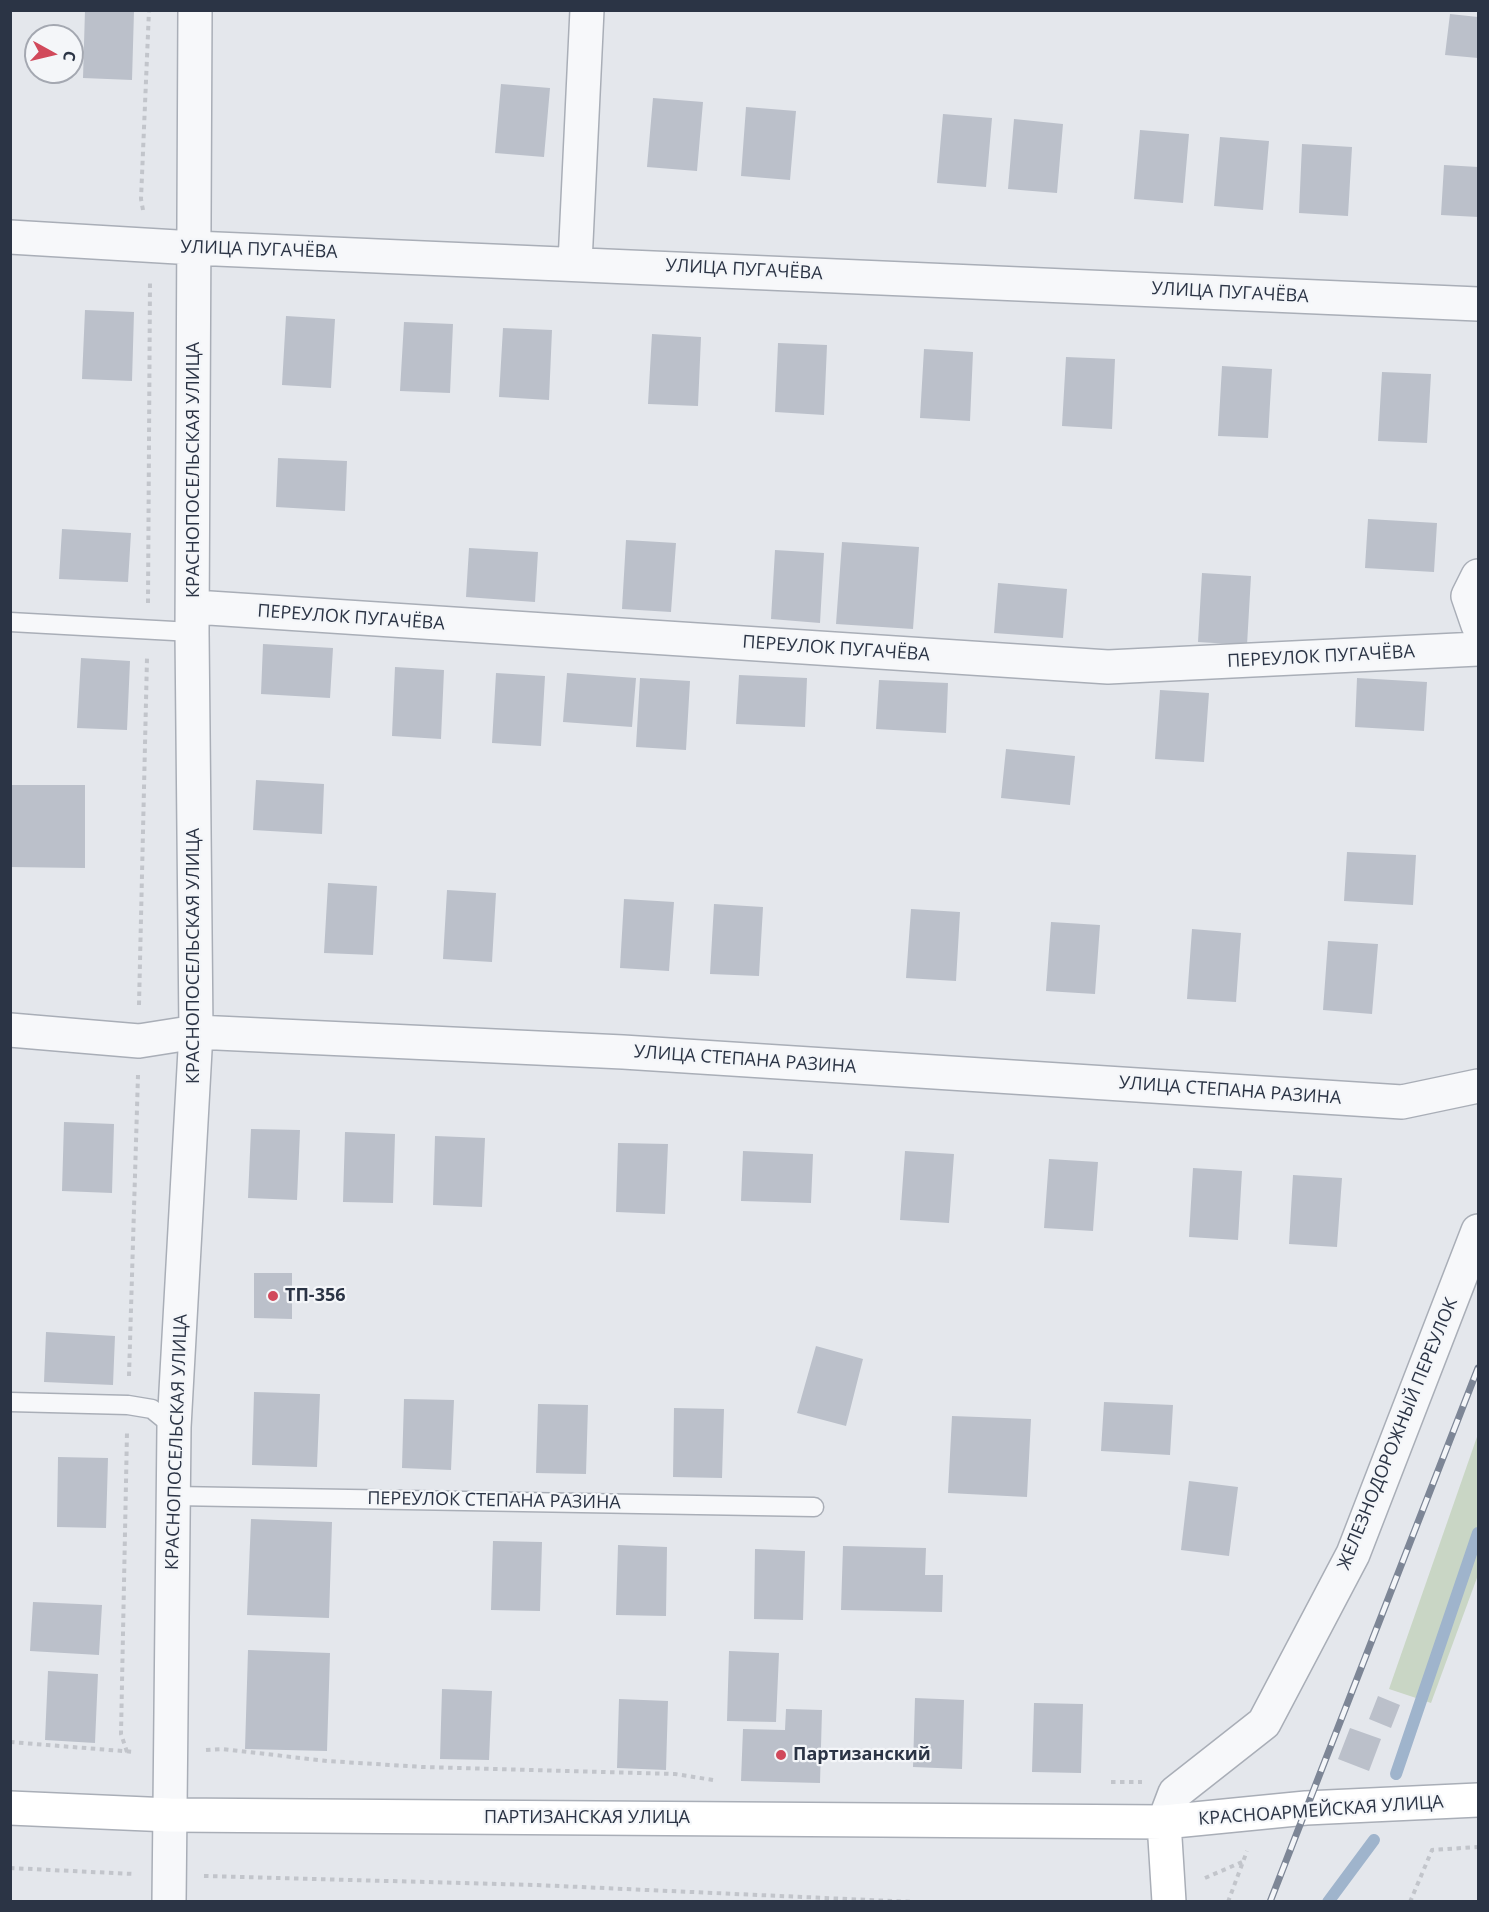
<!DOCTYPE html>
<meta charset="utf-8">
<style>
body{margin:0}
#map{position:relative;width:1489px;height:1912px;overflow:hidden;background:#e4e7ec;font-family:"Open Sans",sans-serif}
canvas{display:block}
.frame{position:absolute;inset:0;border:12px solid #2b3445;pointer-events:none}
.north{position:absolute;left:24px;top:24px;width:60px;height:60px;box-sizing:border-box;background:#f4f6f9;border:2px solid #a4a8b1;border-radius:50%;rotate:98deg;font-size:16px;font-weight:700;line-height:24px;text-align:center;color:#2b3445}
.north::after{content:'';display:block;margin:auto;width:21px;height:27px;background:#d1495b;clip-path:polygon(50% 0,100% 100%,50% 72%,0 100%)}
</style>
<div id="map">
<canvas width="1489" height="1912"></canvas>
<div class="frame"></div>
<div class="north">С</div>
</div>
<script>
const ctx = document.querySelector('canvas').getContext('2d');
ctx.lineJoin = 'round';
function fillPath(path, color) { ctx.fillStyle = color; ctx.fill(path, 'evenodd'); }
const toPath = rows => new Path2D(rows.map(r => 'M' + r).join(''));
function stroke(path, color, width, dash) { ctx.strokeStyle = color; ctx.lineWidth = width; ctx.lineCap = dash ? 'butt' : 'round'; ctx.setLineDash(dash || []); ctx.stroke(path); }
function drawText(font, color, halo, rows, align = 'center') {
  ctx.font = font + ' "Open Sans",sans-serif'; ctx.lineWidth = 4.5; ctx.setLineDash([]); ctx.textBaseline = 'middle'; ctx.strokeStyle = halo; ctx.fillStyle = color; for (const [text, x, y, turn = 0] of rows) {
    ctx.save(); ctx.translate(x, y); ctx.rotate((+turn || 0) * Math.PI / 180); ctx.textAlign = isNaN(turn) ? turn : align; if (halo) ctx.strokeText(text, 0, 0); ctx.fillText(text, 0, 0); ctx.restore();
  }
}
const green = toPath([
 [1478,1434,1478,1575,1431,1703,1389,1689]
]);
const stream = toPath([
 [1396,1774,1478,1533],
 [1328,1902,1374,1840]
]);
const building = toPath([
 [85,10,134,11,132,80,83,78],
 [1450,14,1478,17,1478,58,1445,55],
 [501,84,550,88,544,157,495,153],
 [653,98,703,102,697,171,647,167],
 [746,107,796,111,790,180,741,176],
 [943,114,992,118,986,187,937,183],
 [1014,119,1063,124,1057,193,1008,189],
 [1140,130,1189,134,1183,203,1134,199],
 [1220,137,1269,141,1263,210,1214,206],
 [1302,144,1352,147,1348,216,1299,213],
 [1444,165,1478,167,1478,217,1441,215],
 [85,310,134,312,132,381,82,379],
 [286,316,335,319,331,388,282,385],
 [404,322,453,324,450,393,400,391],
 [503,328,552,330,549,400,499,397],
 [652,334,701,337,698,406,648,404],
 [778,343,827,345,824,415,775,412],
 [924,349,973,352,970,421,920,418],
 [1066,357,1115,359,1112,429,1062,426],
 [1222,366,1272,369,1268,438,1218,436],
 [1382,372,1431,374,1427,443,1378,441],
 [278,458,347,461,345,511,276,507],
 [1368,519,1437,523,1434,572,1365,568],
 [62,529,131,533,128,582,59,579],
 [626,540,676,543,671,612,622,609],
 [842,542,919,547,913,629,836,624],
 [469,548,538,552,535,602,466,597],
 [775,550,824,553,820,623,771,619],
 [1202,573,1251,576,1247,645,1198,642],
 [998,583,1067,589,1063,638,994,633],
 [263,644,333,648,330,698,261,694],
 [81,658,130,661,127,730,77,728],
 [395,667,444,670,441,739,392,736],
 [496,673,545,676,541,746,492,743],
 [567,673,636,678,632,727,563,722],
 [739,675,807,678,805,727,736,724],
 [640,678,690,681,686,750,636,747],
 [1357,678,1427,682,1424,731,1355,727],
 [879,680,948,683,946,733,876,729],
 [1160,690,1209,693,1204,762,1155,759],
 [1006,749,1075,756,1070,805,1001,798],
 [256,780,324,784,322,834,253,830],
 [10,785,85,785,85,868,10,867],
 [1347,852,1416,855,1413,905,1344,901],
 [328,883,377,886,373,955,324,953],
 [447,890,496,893,492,962,443,959],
 [624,899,674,902,669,971,620,968],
 [714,904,763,907,759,976,710,974],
 [911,909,960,912,956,981,906,978],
 [1051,922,1100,925,1095,994,1046,991],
 [1192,929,1241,933,1236,1002,1187,999],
 [1328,941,1378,944,1372,1014,1323,1010],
 [64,1122,114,1124,112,1193,62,1191],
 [251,1129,300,1130,297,1200,248,1198],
 [345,1132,395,1134,393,1203,343,1202],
 [435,1136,485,1138,482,1207,433,1205],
 [618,1143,668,1144,665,1214,616,1212],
 [743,1151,813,1154,811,1203,741,1201],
 [905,1151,954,1154,949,1223,900,1220],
 [1049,1159,1098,1162,1093,1231,1044,1228],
 [1193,1168,1242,1171,1238,1240,1189,1237],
 [1293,1175,1342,1178,1337,1247,1289,1244],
 [254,1273,292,1273,292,1319,254,1318],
 [46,1332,115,1336,113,1385,44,1382],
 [816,1346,863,1359,846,1426,797,1413],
 [254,1392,320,1394,317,1467,252,1465],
 [404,1399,454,1400,451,1470,402,1468],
 [1104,1402,1173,1405,1170,1455,1101,1451],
 [538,1404,588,1405,586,1474,536,1473],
 [674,1408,724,1409,722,1478,673,1477],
 [952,1416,1031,1419,1027,1497,948,1493],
 [58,1457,108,1458,106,1528,57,1527],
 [1189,1481,1238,1487,1229,1556,1181,1550],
 [251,1519,332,1522,329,1618,247,1615],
 [493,1541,542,1542,540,1611,491,1610],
 [618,1545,667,1547,666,1616,616,1615],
 [843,1546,926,1548,925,1575,943,1575,942,1612,841,1610],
 [755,1549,805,1551,803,1620,754,1619],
 [33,1602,102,1605,99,1655,30,1651],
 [248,1650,330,1653,327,1751,245,1749],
 [729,1651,779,1653,776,1722,727,1721],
 [48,1671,98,1674,95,1743,45,1740],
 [442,1689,492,1691,489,1760,440,1759],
 [1378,1696,1400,1705,1391,1728,1369,1719],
 [915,1698,964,1700,962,1769,913,1767],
 [619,1699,668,1701,666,1770,617,1768],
 [1034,1703,1083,1704,1081,1773,1032,1772],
 [786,1709,822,1710,820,1783,741,1781,743,1729,785,1730],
 [1350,1728,1381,1739,1369,1771,1338,1759]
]);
const path = toPath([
 [143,210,141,199,149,10],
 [148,603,150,280],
 [139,1005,147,658],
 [129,1376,138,1075],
 [10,1742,135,1752],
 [206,1750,222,1749,327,1761,423,1767,675,1774,713,1780],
 [127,1752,121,1734,127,1432],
 [1111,1782,1142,1782],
 [10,1868,134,1874],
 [204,1876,536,1885,914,1902],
 [1205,1878,1242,1862],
 [1228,1902,1247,1851],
 [1410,1902,1432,1850,1478,1847]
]);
const lane = toPath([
 [10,622,192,632],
 [10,1402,128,1405,152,1409,174,1427],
 [174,1496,814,1507]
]);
const street = toPath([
 [10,237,194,248,1478,304],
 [575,263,587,10],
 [1478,576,1468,596,1478,625],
 [194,607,1108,667,1478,649],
 [10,1030,139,1041,196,1032,623,1052,1402,1102,1478,1086],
 [1164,1822,1175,1793,1264,1723,1353,1554,1478,1231],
 [169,1902,174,1427,196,1032,192,632,195,10]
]);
const secondary = toPath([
 [10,1808,170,1815,1164,1822,1306,1808,1478,1800],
 [1164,1822,1169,1902]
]);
const rail = toPath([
 [1270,1902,1478,1368]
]);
const markers = [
 [273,1296,6,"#d1495b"],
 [781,1755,6,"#d1495b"]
];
const streetNames = [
 ["УЛИЦА ПУГАЧЁВА",259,250,2],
 ["УЛИЦА ПУГАЧЁВА",744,270,3],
 ["УЛИЦА ПУГАЧЁВА",1230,293,3],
 ["КРАСНОПОСЕЛЬСКАЯ УЛИЦА",194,470,-90],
 ["ПЕРЕУЛОК ПУГАЧЁВА",351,618,4],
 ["ПЕРЕУЛОК ПУГАЧЁВА",836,649,4],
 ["ПЕРЕУЛОК ПУГАЧЁВА",1321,657,-3],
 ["КРАСНОПОСЕЛЬСКАЯ УЛИЦА",194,956,-90],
 ["УЛИЦА СТЕПАНА РАЗИНА",745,1060,4],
 ["УЛИЦА СТЕПАНА РАЗИНА",1230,1091,4],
 ["ЖЕЛЕЗНОДОРОЖНЫЙ ПЕРЕУЛОК",1398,1434,-68],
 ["КРАСНОПОСЕЛЬСКАЯ УЛИЦА",177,1442,-88],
 ["ПЕРЕУЛОК СТЕПАНА РАЗИНА",494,1501,1],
 ["КРАСНОАРМЕЙСКАЯ УЛИЦА",1321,1811,-4],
 ["ПАРТИЗАНСКАЯ УЛИЦА",587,1818]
];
const poiNames = [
 ["ТП-356",285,1296],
 ["Партизанский",793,1755]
];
fillPath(green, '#c9d6c5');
stroke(stream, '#9fb4cc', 12);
fillPath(building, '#bbc0ca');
stroke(lane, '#a9aeb7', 21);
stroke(street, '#a9aeb7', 36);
stroke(secondary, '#a9aeb7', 36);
stroke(path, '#c2c5cb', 4, [4.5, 4.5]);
stroke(lane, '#f7f8fa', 18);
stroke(street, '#f7f8fa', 33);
stroke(secondary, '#fff', 33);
stroke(rail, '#7d8696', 7);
stroke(rail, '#f4f6f9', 4.5, [14]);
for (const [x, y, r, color] of markers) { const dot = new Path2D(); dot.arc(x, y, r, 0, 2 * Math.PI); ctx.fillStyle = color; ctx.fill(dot); stroke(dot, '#f4f6f9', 2); }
drawText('18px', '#2b3445', '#f4f6f9', streetNames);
drawText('bold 18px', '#2b3445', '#f4f6f9', poiNames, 'left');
</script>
